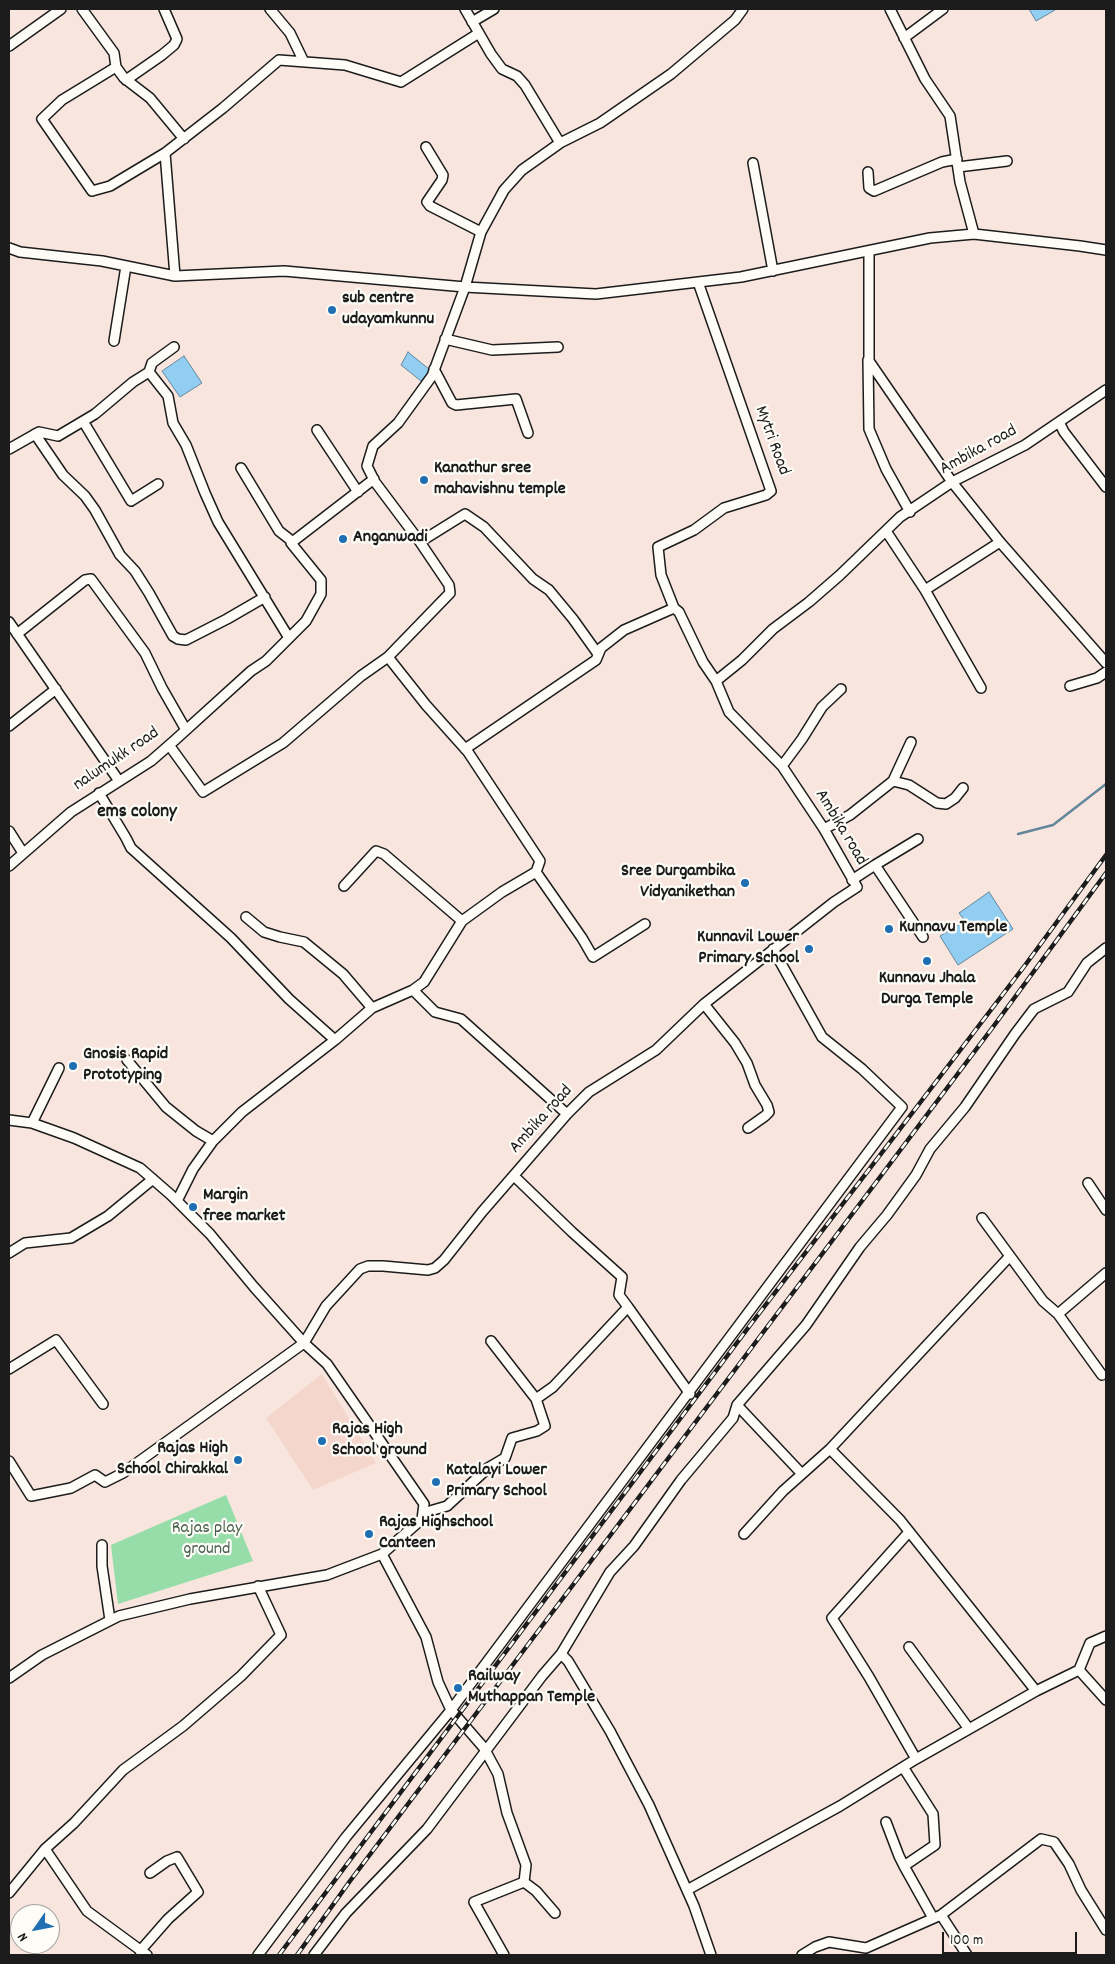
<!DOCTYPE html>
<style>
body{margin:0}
#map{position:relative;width:1115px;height:1964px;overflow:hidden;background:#f8e6de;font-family:Dekko,sans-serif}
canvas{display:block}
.frame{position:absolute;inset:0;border:10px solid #1c1c1c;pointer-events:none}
.north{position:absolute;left:10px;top:1904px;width:50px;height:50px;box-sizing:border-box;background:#fdfcf7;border:1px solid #a3a29f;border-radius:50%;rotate:237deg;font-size:14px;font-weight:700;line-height:20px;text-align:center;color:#1c1c1c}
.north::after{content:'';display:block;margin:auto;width:18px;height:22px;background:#1f6fb2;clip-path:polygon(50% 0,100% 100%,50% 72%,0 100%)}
.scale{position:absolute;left:942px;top:1932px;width:135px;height:22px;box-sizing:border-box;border:2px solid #1c1c1c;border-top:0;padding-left:6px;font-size:15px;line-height:18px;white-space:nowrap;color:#1c1c1c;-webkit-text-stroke:4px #fdfcf7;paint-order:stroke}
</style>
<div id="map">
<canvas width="1115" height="1964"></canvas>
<div class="frame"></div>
<div class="north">N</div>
<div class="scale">100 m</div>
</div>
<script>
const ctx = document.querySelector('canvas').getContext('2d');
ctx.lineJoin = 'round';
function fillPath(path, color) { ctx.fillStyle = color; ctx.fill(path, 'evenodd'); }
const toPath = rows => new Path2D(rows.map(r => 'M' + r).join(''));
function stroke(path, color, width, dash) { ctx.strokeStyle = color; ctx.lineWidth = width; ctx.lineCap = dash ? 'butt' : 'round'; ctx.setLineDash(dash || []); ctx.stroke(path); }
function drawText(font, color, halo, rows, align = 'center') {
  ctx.font = font + ' Dekko,sans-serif'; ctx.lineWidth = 4.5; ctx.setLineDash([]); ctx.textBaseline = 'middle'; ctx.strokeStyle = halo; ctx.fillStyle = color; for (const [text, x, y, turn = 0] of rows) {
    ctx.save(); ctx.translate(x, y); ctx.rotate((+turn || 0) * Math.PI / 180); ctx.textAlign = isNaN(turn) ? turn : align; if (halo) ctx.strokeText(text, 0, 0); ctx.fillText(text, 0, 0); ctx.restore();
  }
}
const built = toPath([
 [322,1374,376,1463,313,1490,266,1418]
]);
const green = toPath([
 [226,1495,253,1561,118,1604,111,1545]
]);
const water = toPath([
 [1029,9,1054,9,1055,10,1036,21,1029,9],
 [408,352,430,370,421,381,401,365,408,352],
 [184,356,202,383,180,397,162,371,184,356],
 [989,892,1013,929,958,965,940,936,965,921,959,913,989,892]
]);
const stream = toPath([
 [1018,834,1053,825,1106,784]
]);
const minor = toPath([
 [82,9,114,53,116,67,124,78,150,98,184,139],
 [270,9,290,33,304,62],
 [465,9,491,54,502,69,517,76,525,85,560,143],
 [890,9,925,79,950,116,960,182,974,234],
 [472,22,494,9],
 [904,38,943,9],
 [9,46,61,9],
 [116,67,62,100,42,119,92,191,110,186,165,153],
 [126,80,162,55,174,45,177,39,164,9],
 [426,147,443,175,442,180,427,202,430,206,481,232],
 [753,163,773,271],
 [958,167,1007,161],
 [868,172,869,188,874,191,942,162,957,159],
 [9,248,20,252,102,261,175,276,165,153,223,108,279,60,345,65,401,82,479,33],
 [869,252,869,361,952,482,1000,542,1106,663],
 [175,276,284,271,465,287,596,294,741,277,930,238,974,234,1080,246,1106,250],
 [698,282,771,491,766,495,724,508,694,530,658,547,661,575,674,608,679,612,703,662,716,681],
 [445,339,492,350,558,347],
 [114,341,126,266],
 [868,360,869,429,886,469,910,512],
 [434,369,452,403,456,405,516,399,528,433],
 [149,372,168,396,173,423,186,445,205,493,218,522,289,638],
 [83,421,131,501,158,484],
 [1059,422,1064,432,1106,487],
 [317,430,358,492],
 [35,434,63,475,85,496,95,510,120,555,135,571,149,593,173,636,178,639,186,640,227,619,265,597],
 [9,449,39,432,58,436,95,414,133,382,149,372,152,363,174,347],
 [241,468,279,531,293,542],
 [886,531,925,590,981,688],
 [420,542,465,514,484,527,533,579,549,590,573,619,598,654],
 [925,590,1000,542],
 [9,622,119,781],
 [17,634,85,580,91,579,145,653,162,688,186,730],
 [388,657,426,705,468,752,540,861,536,872,582,938,593,957,645,924],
 [1070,686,1097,678,1106,672],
 [9,726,56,689],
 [169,745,203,792,283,743,361,676,388,657,450,593,449,585,420,542,375,482,367,466,373,446,398,423,432,376,465,287,481,232,504,190,522,170,560,143,600,123,671,74,735,20,743,9],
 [465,749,596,660,601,648,624,630,674,608],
 [782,766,802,739,822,707,841,689],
 [893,781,909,785,937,803,946,804,955,798,963,788],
 [99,793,126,838,131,848,231,938,289,999,335,1040,242,1112,213,1141,193,1169,177,1201],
 [824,829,850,815,893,781,911,742],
 [9,831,23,853],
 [875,865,918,839],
 [9,866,71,812,151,761,175,740,251,671,266,661,306,621,321,594,321,580,291,543,374,479],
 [852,880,875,865,923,937],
 [344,886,376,851,384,854,462,921],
 [246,917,264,932,280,937,304,942,343,974,372,1008],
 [413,990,435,1012,461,1019,567,1114],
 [704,1004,735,1043,747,1063,755,1085,767,1105,769,1112,765,1116,748,1128],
 [335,1040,372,1008,413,990,424,982,462,921,502,892,536,872],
 [127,1060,166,1107,196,1131,213,1141],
 [9,1120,32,1123,74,1138,140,1168,171,1195,210,1234,254,1287,304,1343,327,1364,424,1504,422,1519,382,1554,327,1575,190,1599,119,1616,42,1655,9,1678],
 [32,1123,59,1068],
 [514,1176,572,1232,622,1277,619,1295,628,1307,553,1387,536,1399],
 [1088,1183,1106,1210],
 [982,1218,1043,1301,1058,1314,1102,1375],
 [9,1253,25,1243,71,1238,108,1216,153,1179],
 [628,1307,690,1394],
 [1058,1314,1106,1273],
 [9,1369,56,1340,103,1404],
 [737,1405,802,1474],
 [830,1449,900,1520,1036,1691],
 [9,1461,31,1496,71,1488,95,1475,105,1482,123,1473,304,1343,326,1306,360,1269,368,1266,383,1266,428,1270,435,1268,444,1260,482,1212,567,1114,589,1092,656,1050,704,1004,834,902,857,887,824,829,782,766,729,712,716,681,742,660,773,629,809,602,840,575,900,517,952,482,1025,445,1106,390],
 [423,1513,447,1506,488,1468,505,1458,512,1438,537,1431,545,1426,536,1399,491,1341],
 [909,1532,832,1618,869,1677,916,1759],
 [744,1534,783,1491,830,1449,1010,1256],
 [102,1545,102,1566,110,1620],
 [382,1554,426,1637,438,1682,451,1710,484,1748,498,1774,507,1813,526,1865,524,1882,474,1902,504,1955],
 [909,1647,969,1729],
 [561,1654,568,1661,610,1731,649,1805,694,1906,711,1955],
 [1079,1670,1106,1700],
 [903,1767,933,1814,935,1845,904,1866,933,1918],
 [886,1822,899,1856,904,1866],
 [524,1882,536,1891,555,1913],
 [687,1890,840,1806,916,1759,1036,1691,1079,1670,1090,1643,1106,1636],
 [9,1893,45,1849],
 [941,1915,967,1955],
 [140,1951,168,1919,198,1892,177,1857,167,1861,150,1873],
 [147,1955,87,1911,45,1849,74,1823,123,1770,183,1726,241,1676,281,1635,258,1586],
 [258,1955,346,1837,451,1710,902,1107,862,1069,822,1037,773,949],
 [314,1955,346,1913,427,1829,542,1676,561,1654,610,1572,634,1546,681,1480,733,1418,737,1405,806,1325,860,1247,887,1215,916,1175,930,1149,965,1107,1015,1034,1034,1009,1068,992,1087,963,1106,948],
 [802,1955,815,1947,829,1942,866,1948,941,1915,1041,1839,1054,1842,1069,1864,1081,1890,1106,1930]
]);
const rail = toPath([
 [279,1955,751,1324,1026,964,1106,855],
 [297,1955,350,1881,993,1027,1106,873]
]);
const markers = [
 [332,310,5,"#1f6fb2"],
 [424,480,5,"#1f6fb2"],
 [343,539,5,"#1f6fb2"],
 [745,883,5,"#1f6fb2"],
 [889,929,5,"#1f6fb2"],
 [809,949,5,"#1f6fb2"],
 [927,961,5,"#1f6fb2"],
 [73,1066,5,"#1f6fb2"],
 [193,1207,5,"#1f6fb2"],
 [322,1441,5,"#1f6fb2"],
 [238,1460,5,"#1f6fb2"],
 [436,1482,5,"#1f6fb2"],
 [369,1534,5,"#1f6fb2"],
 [458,1688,5,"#1f6fb2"]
];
const poiNames = [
 ["sub centre",342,300],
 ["udayamkunnu",342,321],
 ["Kanathur sree",434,470],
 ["mahavishnu temple",434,491],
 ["Anganwadi",353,539],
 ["Sree Durgambika",735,873,"right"],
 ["Vidyanikethan",735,894,"right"],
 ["Kunnavu Temple",899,929],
 ["Kunnavil Lower",799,939,"right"],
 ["Primary School",799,960,"right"],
 ["Kunnavu Jhala",927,980,"center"],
 ["Durga Temple",927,1001,"center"],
 ["Gnosis Rapid",83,1056],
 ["Prototyping",83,1077],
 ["Margin",203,1197],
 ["free market",203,1218],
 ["Rajas High",332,1431],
 ["School ground",332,1452],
 ["Rajas High",228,1450,"right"],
 ["School Chirakkal",228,1471,"right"],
 ["Katalayi Lower",446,1472],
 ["Primary School",446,1493],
 ["Rajas Highschool",379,1524],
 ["Canteen",379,1545],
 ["Railway",468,1678],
 ["Muthappan Temple",468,1699]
];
const streetNames = [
 ["Mytri Road",771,441,70],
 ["Ambika road",979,451,-29],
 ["nalumukk road",117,760,-34],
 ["Ambika road",840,828,59],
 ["Ambika road",542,1120,-48]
];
const parkNames = [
 ["Rajas play",207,1530],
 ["ground",207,1551]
];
const neighbourhoodNames = [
 ["ems colony",137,813]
];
fillPath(built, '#f4d6cd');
fillPath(green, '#96ddaa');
fillPath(water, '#92cdf2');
stroke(water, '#63869c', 1);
stroke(stream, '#63869c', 2.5);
stroke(minor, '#1c1c1c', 12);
stroke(minor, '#fdfcf7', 9);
stroke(rail, '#1c1c1c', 4.5);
stroke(rail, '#fdfcf7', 2.5, [8]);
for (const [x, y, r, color] of markers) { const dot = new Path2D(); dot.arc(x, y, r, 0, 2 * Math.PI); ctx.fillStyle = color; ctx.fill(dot); stroke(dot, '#fdfcf7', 2); }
drawText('bold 18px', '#1c1c1c', '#fdfcf7', poiNames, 'left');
drawText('18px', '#1c1c1c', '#fdfcf7', streetNames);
drawText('18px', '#47604e', '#fdfcf7', parkNames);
drawText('bold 19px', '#1c1c1c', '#fdfcf7', neighbourhoodNames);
</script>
